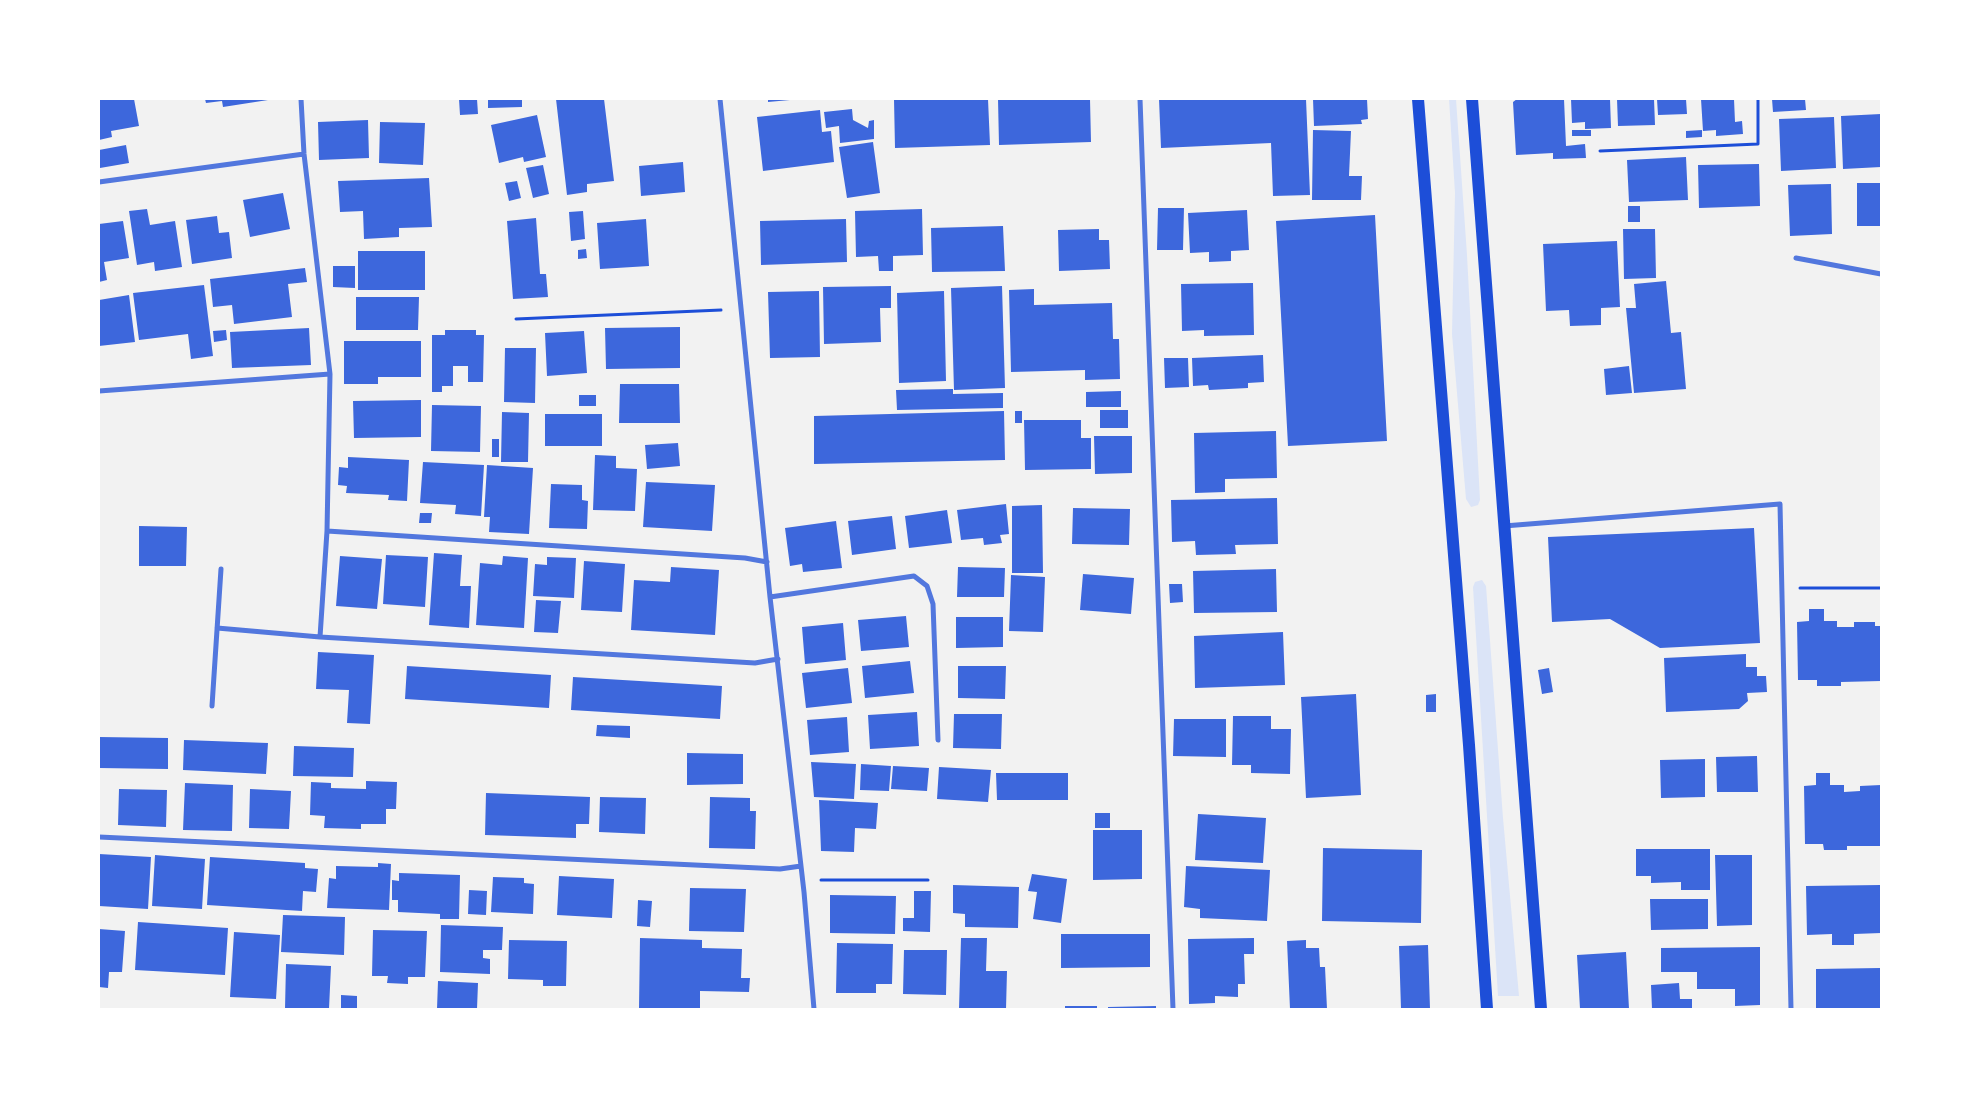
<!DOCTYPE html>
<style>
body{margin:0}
#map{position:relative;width:1980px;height:1108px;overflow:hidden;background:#f2f2f2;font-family:"Titillium Web",sans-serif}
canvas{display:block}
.frame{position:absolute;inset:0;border:100px solid #fff;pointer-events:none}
</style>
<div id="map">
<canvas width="1980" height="1108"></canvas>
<div class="frame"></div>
</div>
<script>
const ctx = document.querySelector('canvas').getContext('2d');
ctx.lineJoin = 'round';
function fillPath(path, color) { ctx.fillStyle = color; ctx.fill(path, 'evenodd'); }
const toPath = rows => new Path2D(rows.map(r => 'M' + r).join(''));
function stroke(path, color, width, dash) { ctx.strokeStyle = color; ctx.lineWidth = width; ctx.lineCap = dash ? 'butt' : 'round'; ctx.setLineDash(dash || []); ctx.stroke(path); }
const green = toPath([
 [1449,99,1456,99,1467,255,1480,500,1478,505,1471,507,1466,499,1452,334,1455,193],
 [1482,580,1486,586,1503,818,1519,996,1498,996,1473,587,1475,582]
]);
const building = toPath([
 [99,99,134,99,139,126,111,131,112,137,99,140],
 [205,99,268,99,268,100,223,107,222,101,206,103],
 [459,99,477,99,478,114,460,115],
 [488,99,522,99,522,107,488,108],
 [556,99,604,99,614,181,587,184,587,192,567,195],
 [768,99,790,99,790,100,768,102],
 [894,99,988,99,990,145,895,148],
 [998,99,1090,99,1091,142,999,145],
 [1159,99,1306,99,1310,195,1273,196,1271,143,1161,148],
 [1313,99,1367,99,1368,119,1361,120,1362,124,1314,126],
 [1517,99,1564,99,1566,146,1585,144,1586,158,1553,159,1553,153,1516,155,1513,102],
 [1571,99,1610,99,1611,128,1585,129,1585,122,1572,123],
 [1617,99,1654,99,1655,125,1618,126],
 [1657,99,1686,99,1687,114,1658,115],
 [1701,99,1734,99,1735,122,1742,121,1743,134,1716,136,1716,130,1703,131],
 [1772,99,1805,99,1806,110,1773,112],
 [852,109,853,120,868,128,869,121,874,120,874,139,840,143,839,126,826,128,824,112],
 [820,110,822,132,831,131,834,162,763,171,757,117],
 [1881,114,1881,167,1843,169,1841,116],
 [537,115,546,157,524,162,523,157,499,163,491,125],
 [1834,117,1836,168,1781,171,1779,119],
 [368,120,369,158,319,160,318,122],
 [380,122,425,123,423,165,379,163],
 [1313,130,1351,131,1349,176,1362,176,1361,200,1312,200],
 [1572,130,1591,130,1591,136,1572,136],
 [1702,130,1702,137,1686,138,1686,131],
 [873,142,880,193,847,198,839,147],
 [126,145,129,163,100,168,99,150],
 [1686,157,1688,200,1629,202,1627,160],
 [683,162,685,192,641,196,639,166],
 [1759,164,1760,206,1699,208,1698,165],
 [543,165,549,194,533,198,526,168],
 [429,178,432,227,399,228,399,237,364,239,363,211,340,212,338,181],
 [517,181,521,198,509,201,505,183],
 [1857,183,1881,183,1881,226,1857,226],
 [1831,184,1832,234,1790,236,1788,185],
 [283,193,290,229,250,237,243,200],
 [1628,206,1640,206,1640,222,1628,222],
 [1158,208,1184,208,1183,250,1157,250],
 [147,209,150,225,175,221,182,267,155,271,154,262,137,265,129,211],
 [922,209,923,255,893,256,893,271,879,271,878,256,856,257,855,211],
 [1247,210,1249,250,1231,251,1231,261,1209,262,1209,252,1190,253,1188,213],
 [583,211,585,239,571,241,569,212],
 [1375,215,1387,441,1288,446,1276,221],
 [217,216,219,233,229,232,232,258,192,264,186,220],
 [536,218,540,274,546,274,548,297,513,299,507,221],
 [646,219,649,266,600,269,597,223],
 [846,219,847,262,761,265,760,221],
 [123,221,129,258,104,262,107,280,99,282,99,224],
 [1003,226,1005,271,932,272,931,228],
 [1099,229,1099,240,1109,240,1110,269,1059,271,1058,230],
 [1623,229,1655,229,1656,278,1624,279],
 [1617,241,1620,307,1601,308,1601,325,1570,326,1569,310,1546,311,1543,244],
 [586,249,587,258,578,259,578,250],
 [358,251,425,251,425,290,358,290],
 [333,266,355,266,355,288,333,287],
 [305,268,307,282,288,284,292,317,234,324,232,305,213,307,210,279],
 [1666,281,1671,333,1681,332,1686,389,1634,393,1626,308,1636,308,1634,284],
 [1253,283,1254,335,1204,336,1204,330,1182,331,1181,284],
 [204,285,213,356,191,359,188,334,139,340,133,293],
 [891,286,891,308,880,308,881,342,824,344,823,287],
 [1002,286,1005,388,954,390,951,288],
 [1034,289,1034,305,1112,303,1113,339,1119,339,1120,379,1085,380,1085,370,1011,372,1009,290],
 [819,291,820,357,770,358,768,292],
 [944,291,946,381,899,383,897,293],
 [129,295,135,342,99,346,99,300],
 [356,297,419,297,418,330,356,330],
 [680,327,680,368,606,369,605,328],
 [309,328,311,365,232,368,230,332],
 [226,330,227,340,214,342,213,331],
 [445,330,476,330,476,335,484,335,483,382,468,382,468,366,453,366,453,386,442,386,442,392,432,392,432,335,445,335],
 [584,331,587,373,547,376,545,333],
 [344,341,421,341,421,377,378,377,378,384,344,384],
 [505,348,536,348,535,403,504,402],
 [1263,355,1264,382,1248,383,1248,388,1209,390,1208,385,1193,386,1192,358],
 [1164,358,1188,358,1189,387,1165,388],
 [1629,366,1632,393,1606,395,1604,369],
 [620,384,679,384,680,423,619,423],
 [953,389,953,394,1003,393,1003,408,897,410,896,390],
 [1121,391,1121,407,1086,407,1086,392],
 [579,395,596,395,596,406,579,406],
 [421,400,421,437,354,438,353,401],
 [432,405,481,406,480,452,431,451],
 [1100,410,1128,410,1128,428,1100,428],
 [1004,411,1005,460,814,464,814,416],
 [1015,411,1022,411,1022,423,1015,423],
 [502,412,529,413,528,462,501,462],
 [545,414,602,414,602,446,545,446],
 [1024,420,1081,420,1081,438,1091,438,1091,469,1025,470],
 [1276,431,1277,478,1225,479,1225,492,1195,493,1194,433],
 [1094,436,1132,436,1132,473,1095,474],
 [492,439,499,439,499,457,492,457],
 [678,443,680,466,647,469,645,445],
 [595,455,616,456,616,468,637,469,635,511,593,510],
 [348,457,409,460,407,501,388,500,389,495,346,493,347,486,338,485,339,467,348,468],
 [423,462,484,465,481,516,455,514,456,505,420,503],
 [487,465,533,468,529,534,489,532,490,517,484,517],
 [646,482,715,485,712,531,643,527],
 [551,484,582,485,582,500,588,501,587,529,549,528],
 [1277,498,1278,544,1235,545,1236,554,1196,555,1195,541,1172,542,1171,500],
 [1006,504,1009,534,1000,535,1002,543,984,545,983,538,961,540,957,510],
 [1042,505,1043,573,1012,573,1012,506],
 [1073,508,1130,509,1129,545,1072,544],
 [947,510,952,543,909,548,905,516],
 [420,513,432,513,431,523,419,523],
 [892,516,896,549,852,555,848,521],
 [836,521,842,568,803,572,802,564,790,566,785,528],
 [139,526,187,527,186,566,139,566],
 [1754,528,1760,643,1660,648,1610,619,1552,622,1548,537],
 [434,553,462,555,460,586,471,586,469,628,429,625],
 [386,555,428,557,425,607,383,604],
 [340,556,382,559,377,609,336,606],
 [503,556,528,558,524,628,476,625,480,563,502,565],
 [547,557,576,558,574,598,533,596,535,564,547,565],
 [584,561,625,564,622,612,581,610],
 [671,567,719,570,715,635,631,630,634,580,670,582],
 [958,567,1005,568,1004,597,957,597],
 [1276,569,1277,612,1194,613,1193,571],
 [1083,574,1134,578,1131,614,1080,610],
 [1011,575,1045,577,1043,632,1009,631],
 [1169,584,1182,584,1183,602,1170,603],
 [536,600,561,601,558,633,534,632],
 [1809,609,1824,609,1824,621,1837,621,1837,627,1854,627,1854,622,1875,622,1875,626,1881,626,1881,681,1841,682,1841,686,1817,686,1817,680,1798,680,1797,622,1809,621],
 [906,616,909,647,861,651,858,620],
 [956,617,1003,617,1003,647,956,648],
 [843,623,846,660,805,664,802,627],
 [1283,632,1285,685,1195,688,1194,636],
 [318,652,374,655,370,724,347,723,349,690,316,689],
 [1746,654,1746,667,1757,667,1757,676,1766,676,1767,692,1747,693,1748,701,1739,709,1666,712,1664,658],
 [910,661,914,693,865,698,862,666],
 [407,666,551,675,549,708,405,699],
 [958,666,1006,666,1005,699,958,698],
 [848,668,852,703,806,708,802,673],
 [1549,668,1553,692,1542,694,1538,670],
 [573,677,722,686,720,719,571,710],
 [1356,694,1361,795,1306,798,1301,697],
 [1436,694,1436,712,1426,712,1426,695],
 [917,712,919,746,870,749,868,715],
 [954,714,1002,714,1001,749,953,748],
 [1233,716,1271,716,1271,729,1291,729,1290,774,1251,773,1251,765,1232,765],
 [847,717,849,752,810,755,807,720],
 [1174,719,1226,719,1226,757,1173,756],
 [597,725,630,726,630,738,596,736],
 [99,737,168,738,168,769,99,768],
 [184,740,268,743,266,774,183,770],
 [294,746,354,748,353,777,293,776],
 [687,753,743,754,743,784,687,785],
 [1757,756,1758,792,1717,792,1716,757],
 [1705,759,1705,797,1661,798,1660,760],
 [811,762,856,764,854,799,814,797],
 [861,764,891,766,889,791,860,790],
 [893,766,929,768,927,791,891,789],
 [939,767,991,770,988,802,937,799],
 [996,773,1068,773,1068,800,997,800],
 [1816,773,1830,773,1830,785,1844,785,1844,792,1860,791,1860,786,1881,785,1881,846,1847,846,1847,850,1824,850,1823,844,1805,844,1804,786,1816,785],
 [366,781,397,782,396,809,386,809,386,824,361,824,361,829,324,828,325,816,310,815,311,782,331,783,331,788,366,789],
 [185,783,233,785,232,831,183,830],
 [119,789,167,790,166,827,118,825],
 [250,789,291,791,289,829,249,828],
 [486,793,590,797,589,824,576,824,576,838,485,835],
 [600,797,646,798,645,834,599,832],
 [710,797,750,798,750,811,756,811,755,849,709,848],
 [819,800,878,803,876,829,855,828,854,852,821,851],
 [1095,813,1110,813,1110,828,1095,828],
 [1198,814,1266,818,1263,863,1195,860],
 [1093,830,1142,830,1142,879,1093,880],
 [1323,848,1422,850,1421,923,1322,921],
 [1636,849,1710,849,1710,890,1681,890,1681,882,1651,883,1651,876,1636,876],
 [99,854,151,857,148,909,99,906],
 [155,855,205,859,202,909,152,906],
 [1715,855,1752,855,1752,925,1717,926],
 [210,857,305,863,305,868,318,869,316,892,303,891,302,911,207,905],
 [378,863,391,864,389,910,327,908,329,878,336,879,336,866,378,867],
 [1186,866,1270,870,1267,921,1200,918,1200,909,1184,907],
 [399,873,460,875,459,919,440,919,440,914,398,912,398,900,392,900,392,880,399,881],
 [1032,874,1067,879,1061,923,1033,919,1037,892,1028,891],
 [559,876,614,879,612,918,557,915],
 [493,877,524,878,524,883,534,884,533,914,491,912],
 [953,885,1019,887,1018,928,965,927,965,914,953,913],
 [1881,885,1881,933,1854,934,1854,945,1832,945,1832,934,1807,935,1806,886],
 [690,888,746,889,744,932,689,931],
 [469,890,487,891,486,915,468,914],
 [914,891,931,891,930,932,903,931,903,918,914,918],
 [830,895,896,896,895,934,830,933],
 [1650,899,1708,899,1708,929,1651,930],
 [638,900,652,901,650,927,637,926],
 [283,915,345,917,344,955,281,952],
 [138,922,228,928,225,975,135,970],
 [441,925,503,927,502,950,483,950,483,958,490,959,490,974,440,972],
 [99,929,125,931,122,972,109,972,108,988,99,987],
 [373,930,427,931,425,977,408,977,408,984,387,983,388,976,372,976],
 [234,932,280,935,276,999,230,997],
 [1061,934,1150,934,1150,967,1061,968],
 [640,938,702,940,702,948,742,949,741,978,750,978,749,992,700,991,700,1009,639,1008],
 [961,938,987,938,986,971,1007,971,1006,1009,959,1009],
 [1254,938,1254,954,1244,954,1245,984,1238,984,1238,997,1215,996,1215,1003,1189,1004,1188,939],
 [509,940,567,941,566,986,543,986,543,980,508,979],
 [1306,940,1306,948,1319,948,1320,967,1325,967,1327,1009,1290,1009,1287,941],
 [837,943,893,944,892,984,876,984,876,993,836,993],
 [1428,945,1430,1009,1401,1009,1399,946],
 [1760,947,1760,1005,1735,1006,1735,989,1697,989,1697,972,1661,972,1661,948],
 [904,950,947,950,946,995,903,994],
 [1626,952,1629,1009,1580,1009,1577,955],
 [286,964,331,966,329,1009,285,1009],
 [1880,968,1881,1009,1816,1009,1816,969],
 [438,981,478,983,477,1009,437,1009],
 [1679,983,1680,999,1692,999,1692,1009,1652,1009,1651,985],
 [341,995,357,996,357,1009,341,1009],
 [1065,1006,1097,1006,1097,1009,1065,1009],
 [1156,1006,1156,1009,1108,1009,1108,1007]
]);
const path = toPath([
 [1600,151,1758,144,1758,99],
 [516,319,721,310],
 [1800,588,1881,588],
 [821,880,928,880]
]);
const minor = toPath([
 [301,99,304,154,330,374,327,531,320,637],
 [720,99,770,597,804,892,814,1009],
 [1140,99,1173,1009],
 [99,182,304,154],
 [1796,258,1881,274],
 [99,391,330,374],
 [1504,526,1780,504,1791,1009],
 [327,531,745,558,767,562],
 [770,597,914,576,927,586,933,604,938,740],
 [217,628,320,637,755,663,778,659],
 [212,706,221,569],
 [99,837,780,869,801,866]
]);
const primary = toPath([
 [1418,99,1469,745,1487,1009],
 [1472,99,1541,1009]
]);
fillPath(green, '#dbe4f7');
fillPath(building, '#3d67dc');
stroke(path, '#1d4ed8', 3);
stroke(minor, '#5277de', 5);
stroke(primary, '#1d4ed8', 12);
</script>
